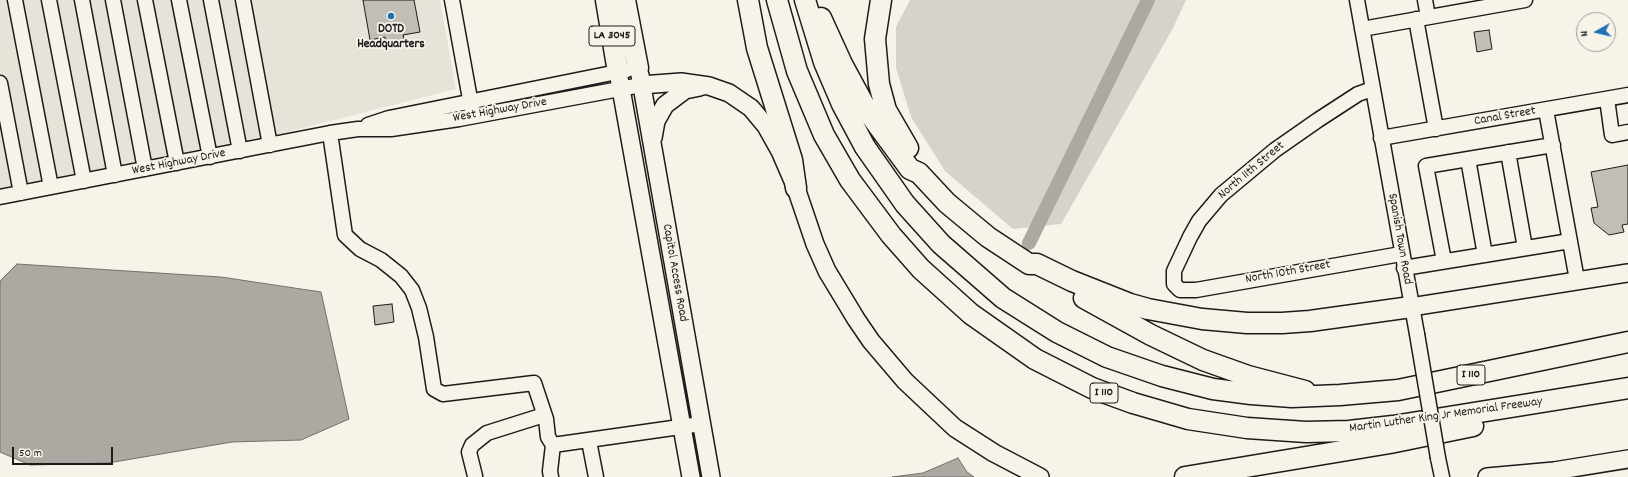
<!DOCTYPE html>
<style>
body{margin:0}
#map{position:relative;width:1628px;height:477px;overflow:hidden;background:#f7f3e8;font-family:Dekko,sans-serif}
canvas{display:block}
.north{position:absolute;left:1576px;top:12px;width:40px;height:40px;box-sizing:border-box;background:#f7f3e8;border:1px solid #9f9d96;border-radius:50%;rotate:262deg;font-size:11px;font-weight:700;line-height:16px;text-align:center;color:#1c1c1c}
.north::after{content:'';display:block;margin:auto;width:14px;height:18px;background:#1f6fb2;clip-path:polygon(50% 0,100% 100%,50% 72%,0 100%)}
.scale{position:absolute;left:12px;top:447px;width:101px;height:18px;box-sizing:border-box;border:2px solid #1c1c1c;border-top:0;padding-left:5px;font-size:12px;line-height:14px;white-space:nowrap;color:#1c1c1c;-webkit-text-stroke:3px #f7f3e8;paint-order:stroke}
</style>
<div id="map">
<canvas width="1628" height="477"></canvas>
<div class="north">N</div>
<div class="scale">50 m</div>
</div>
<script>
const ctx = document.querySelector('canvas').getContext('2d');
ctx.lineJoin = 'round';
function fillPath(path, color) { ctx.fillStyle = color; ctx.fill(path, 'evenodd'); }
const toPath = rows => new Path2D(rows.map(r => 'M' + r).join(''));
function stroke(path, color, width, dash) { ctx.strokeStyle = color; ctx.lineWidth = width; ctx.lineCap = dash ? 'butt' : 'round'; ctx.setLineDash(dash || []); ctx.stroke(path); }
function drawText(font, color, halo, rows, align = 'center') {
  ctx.font = font + ' Dekko,sans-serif'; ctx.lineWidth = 3.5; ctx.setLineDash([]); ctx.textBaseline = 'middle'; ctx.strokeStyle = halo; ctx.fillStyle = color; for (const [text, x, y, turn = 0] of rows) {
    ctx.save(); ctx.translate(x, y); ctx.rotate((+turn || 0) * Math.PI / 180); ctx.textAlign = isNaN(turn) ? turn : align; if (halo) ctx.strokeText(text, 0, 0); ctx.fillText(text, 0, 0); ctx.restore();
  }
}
const built = toPath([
 [0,0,440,0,456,89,287,132,0,190]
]);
const green = toPath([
 [910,0,1186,0,1172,30,1061,224,1013,229,945,171,911,117,896,68,896,27]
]);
const water = toPath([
 [17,264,221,277,321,292,349,419,301,440,232,442,108,463,30,465,0,452,0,281,17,264],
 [958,458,967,472,974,477,892,477,923,473,958,458]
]);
const canal = toPath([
 [1029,243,1148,0]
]);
const building = toPath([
 [363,0,414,0,420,32,403,35,405,43,386,47,385,37,370,40,363,0],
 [1489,30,1492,49,1477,52,1474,32,1489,30],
 [1628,165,1628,224,1622,225,1624,232,1609,235,1594,223,1591,208,1598,207,1591,172,1628,165],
 [392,304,394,322,375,325,373,306,392,304]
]);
const minor = toPath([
 [15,0,51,187],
 [49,0,84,181],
 [82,0,115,175],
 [113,0,145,169],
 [145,0,177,163],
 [179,0,210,157],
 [211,0,240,151],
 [243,0,270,145],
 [452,0,472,110],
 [1357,0,1417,334],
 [1425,0,1428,17],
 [1416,19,1436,129],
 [1362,29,1525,0],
 [0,83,21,193],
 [1372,89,1358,94,1318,120,1275,150,1221,195,1199,221,1190,237,1174,271,1174,284,1180,290,1196,290,1401,254],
 [1607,99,1612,135,1628,132],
 [1546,110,1577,280],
 [368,125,389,118,627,70],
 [330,133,345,235,360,249,381,260,401,276,412,290,419,308,426,337,434,389,443,394,534,383,546,419,548,437,553,445,701,424],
 [1381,138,1628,95],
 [1508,152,1525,248],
 [1468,159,1485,255],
 [0,197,330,133,358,129,391,129,459,119,641,85],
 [1444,261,1426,166,1553,145],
 [1404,268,1570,241],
 [589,441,596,477],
 [1438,458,1442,477],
 [475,476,469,452,472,445,487,433,544,415],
 [551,477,550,471,553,445]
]);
const major = toPath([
 [618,72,691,477],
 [640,75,711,477],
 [641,85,681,82,709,86,729,93,751,108,766,126,780,151,796,188,815,244,827,271,856,319,871,341,905,381,955,428,994,453,1040,477],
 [653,138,656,121,665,105,685,90,700,87],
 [1411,307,1628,273],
 [1487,477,1554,471,1628,459]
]);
const highway = toPath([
 [606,0,618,72],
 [625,0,638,68],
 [748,0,757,48,792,160,796,188],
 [777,0,797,71,824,135,850,180,891,235,921,269,971,314,1035,359,1092,388,1133,403,1188,419,1247,428,1306,432,1349,431,1393,426,1628,388],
 [805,0,824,62,842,104,865,147,905,204,941,244,1003,298,1057,332,1107,357,1162,376,1213,389,1251,394,1292,397,1340,395,1398,390,1628,342],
 [881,0,875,39,879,84,886,110,908,148],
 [821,18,842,64,868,112,910,169,919,173,947,203,988,237,1029,264,1037,264,1072,281,1130,304,1148,309,1202,319,1247,323,1282,323,1310,321,1411,307],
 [1084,298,1151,335,1203,360,1248,376,1305,391],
 [1185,477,1390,443,1473,426]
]);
const minorBridge = toPath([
 [1417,334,1438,458]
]);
const markers = [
 [391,16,4,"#1f6fb2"]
];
const shields = [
 [612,36,46],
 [1471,375,28],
 [1104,393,28]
];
const shieldNames = [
 ["LA 3045",612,36],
 ["I 110",1471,375],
 ["I 110",1104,393]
];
const poiNames = [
 ["DOTD",391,30],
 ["Headquarters",391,45]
];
const streetNames = [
 ["West Highway Drive",500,111,-10],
 ["Canal Street",1505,117,-10],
 ["West Highway Drive",179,163,-11],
 ["North 11th Street",1252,171,-40],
 ["Spanish Town Road",1399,239,80],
 ["Capitol Access Road",674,273,80],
 ["North 10th Street",1288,273,-10],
 ["Martin Luther King Jr Memorial Freeway",1446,416,-8]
];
fillPath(built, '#e6e3d9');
fillPath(green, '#d7d3cb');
fillPath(water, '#aca9a2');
stroke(water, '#72716c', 1);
stroke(canal, '#aca9a2', 14);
fillPath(building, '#c0beb5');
stroke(building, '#1c1c1c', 1);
stroke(minor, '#1c1c1c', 17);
stroke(major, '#1c1c1c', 20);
stroke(highway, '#1c1c1c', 23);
stroke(minor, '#f7f3e8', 14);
stroke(major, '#f7f3e8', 17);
stroke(highway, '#f7f3e8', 20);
stroke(minorBridge, '#1c1c1c', 17, []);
stroke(minorBridge, '#f7f3e8', 14);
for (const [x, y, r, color] of markers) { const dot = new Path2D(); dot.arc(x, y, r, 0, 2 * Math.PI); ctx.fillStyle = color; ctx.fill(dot); stroke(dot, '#f7f3e8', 1.5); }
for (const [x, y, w] of shields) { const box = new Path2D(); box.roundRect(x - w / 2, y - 10, w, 20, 3); ctx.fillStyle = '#f7f3e8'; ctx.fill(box); stroke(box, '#1c1c1c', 1); }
drawText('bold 12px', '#1c1c1c', null, shieldNames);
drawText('bold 13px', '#1c1c1c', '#f7f3e8', poiNames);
drawText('13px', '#1c1c1c', '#f7f3e8', streetNames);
</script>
